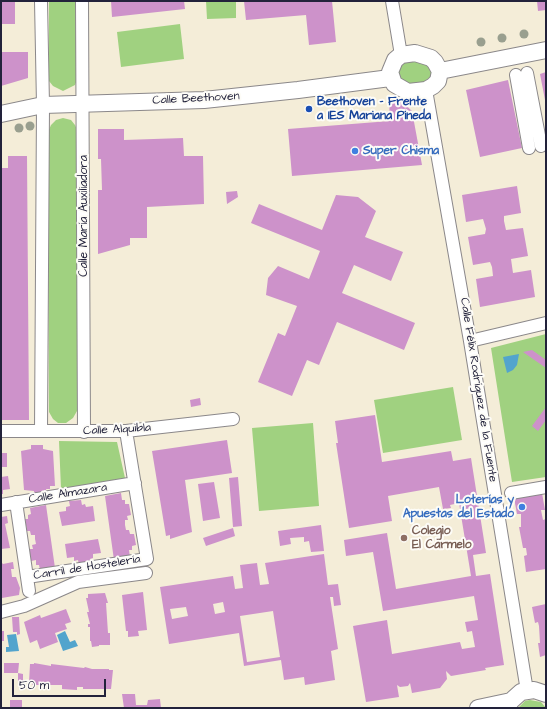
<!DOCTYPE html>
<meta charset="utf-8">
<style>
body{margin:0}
#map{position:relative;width:547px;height:709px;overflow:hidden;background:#f4edd8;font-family:"Architects Daughter",sans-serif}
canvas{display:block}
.frame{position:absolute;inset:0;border:2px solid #22223b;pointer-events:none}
.scale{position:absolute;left:12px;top:679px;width:94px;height:18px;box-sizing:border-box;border:2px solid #22223b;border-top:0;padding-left:5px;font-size:12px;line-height:14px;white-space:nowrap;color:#22223b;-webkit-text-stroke:3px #fdfcf7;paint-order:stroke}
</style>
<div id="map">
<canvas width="547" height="709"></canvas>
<div class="frame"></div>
<div class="scale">50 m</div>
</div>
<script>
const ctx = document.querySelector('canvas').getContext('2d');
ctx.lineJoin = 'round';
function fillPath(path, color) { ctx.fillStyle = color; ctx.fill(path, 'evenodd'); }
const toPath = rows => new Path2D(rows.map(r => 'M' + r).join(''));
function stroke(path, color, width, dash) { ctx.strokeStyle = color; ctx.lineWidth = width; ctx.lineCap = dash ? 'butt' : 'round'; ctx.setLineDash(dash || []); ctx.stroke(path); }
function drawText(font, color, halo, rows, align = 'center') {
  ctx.font = font + ' "Architects Daughter",sans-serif'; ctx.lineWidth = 4; ctx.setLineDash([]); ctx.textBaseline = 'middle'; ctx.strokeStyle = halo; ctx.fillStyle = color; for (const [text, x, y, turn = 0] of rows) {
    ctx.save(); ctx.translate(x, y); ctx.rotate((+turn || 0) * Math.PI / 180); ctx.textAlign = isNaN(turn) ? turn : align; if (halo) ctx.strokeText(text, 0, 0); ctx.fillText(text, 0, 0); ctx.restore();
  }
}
const green = toPath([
 [49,1,75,1,77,80,75,85,63,91,53,86,49,81],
 [206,1,236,1,236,18,207,19],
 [180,24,184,59,121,67,117,32],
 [409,60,424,62,433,71,432,76,422,83,415,84,408,83,402,80,398,75,397,69,402,64],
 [63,118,71,120,75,125,78,132,77,411,73,418,66,423,58,423,53,419,49,412,48,132,51,125,56,120],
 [546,334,546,477,512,482,491,348],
 [453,387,462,440,383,453,374,400],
 [313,423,319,506,259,511,252,428],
 [59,441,117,442,125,478,61,489],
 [530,700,541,702,546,708,518,708,525,701]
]);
const water = toPath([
 [519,354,517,365,513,370,507,373,503,357],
 [65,631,70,642,75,640,78,646,63,651,57,635],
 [16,634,19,651,6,652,6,647,9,647,7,635]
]);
const building = toPath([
 [1,1,15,1,15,24,1,24],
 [111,1,184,1,185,9,112,17],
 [244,1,332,1,336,42,309,45,306,15,246,20],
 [537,1,546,1,546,10,538,11],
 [1,52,28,52,28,78,1,86],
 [546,72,546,100,545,100,540,74],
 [508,80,522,148,480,157,466,90],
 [389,100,402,102,412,111,422,165,292,176,288,129,390,121],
 [98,129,124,129,124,140,183,138,184,156,203,156,204,204,147,207,147,238,130,238,130,245,98,254,98,190,102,190,101,159,98,159],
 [8,156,27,156,29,420,1,420,1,168,8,168],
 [517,186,521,213,504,216,504,221,506,230,523,228,528,256,511,259,513,273,531,270,535,297,480,307,476,279,493,276,492,267,490,262,473,265,468,237,485,234,486,229,483,219,466,222,462,195],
 [237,191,238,197,227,204,226,192],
 [336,195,358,197,376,211,365,237,403,252,391,281,354,265,342,293,415,323,404,350,337,322,319,365,307,360,292,396,258,382,278,333,285,336,297,306,266,295,268,278,278,266,309,279,320,251,251,223,259,204,322,230],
 [532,350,546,360,546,368,523,352],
 [200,398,201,405,191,407,190,400],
 [546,407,546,420,538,431,532,426],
 [375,415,382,462,451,451,453,461,471,458,486,553,473,555,476,576,490,574,504,665,485,668,486,670,451,676,446,671,447,679,440,688,412,693,410,683,408,686,400,687,397,685,399,697,366,702,353,626,387,620,392,654,460,642,462,649,475,647,472,631,467,632,465,622,478,620,474,596,383,611,373,552,346,556,344,540,387,533,396,589,471,576,459,503,450,505,451,508,443,509,439,487,388,496,392,521,349,528,336,443,338,443,335,421],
 [227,440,232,473,185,480,192,532,170,539,170,535,166,536,152,451],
 [31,445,43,445,43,449,53,451,55,486,50,486,50,489,46,489,47,492,34,494,34,491,24,490,21,451,31,449],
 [1,453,7,453,7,467,1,467],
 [8,476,10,489,3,490,3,494,1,494,1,477],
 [238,477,242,526,233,527,229,478],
 [214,482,220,518,203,521,198,484],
 [121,493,122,500,125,500,125,504,129,504,131,515,127,516,128,520,125,520,125,525,126,530,129,530,130,534,134,534,136,545,132,546,132,550,129,550,130,557,114,560,105,496],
 [542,493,545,510,541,510,543,520,546,519,546,569,526,572,524,556,527,555,526,548,523,548,519,527,521,527,521,514,517,514,514,498],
 [81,500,82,505,85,504,86,507,93,506,95,521,62,526,59,512,66,511,66,507,70,506,69,501],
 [46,505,55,568,40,570,39,565,36,565,36,560,31,561,29,549,33,549,32,545,36,544,35,539,35,535,31,535,30,531,27,531,25,519,28,519,28,515,31,514,30,508],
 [7,516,8,523,5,524,10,548,1,549,1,517],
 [321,525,324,551,311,552,309,541,304,542,304,537,290,538,291,544,280,546,278,531],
 [233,528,235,536,206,546,203,538],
 [98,539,101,553,93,554,93,558,90,559,91,563,79,565,78,560,74,561,74,557,67,558,65,544],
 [324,554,328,585,338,584,341,605,334,606,333,597,330,597,338,649,331,651,335,680,305,685,304,677,284,680,281,660,244,666,239,633,169,644,160,587,233,576,235,589,243,588,240,565,257,563,260,585,269,584,265,563],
 [223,602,225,612,215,614,213,604],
 [186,607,188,616,172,619,170,609],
 [273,611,280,657,247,662,240,616],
 [1,562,3,564,13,562,14,569,11,569,12,577,16,577,20,588,19,595,2,598],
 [143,592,147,630,138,631,139,636,128,637,128,631,126,631,122,595],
 [105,593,108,603,106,603,108,633,110,633,110,645,99,645,99,646,92,647,91,641,90,641,90,627,88,627,88,624,90,624,87,612,89,612,86,598,88,598,88,594],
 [546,604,546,655,540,657,538,643,540,643,539,626,538,622,535,623,532,607],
 [66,609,71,622,65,624,67,629,55,633,58,642,40,649,37,640,30,643,24,622,40,615,41,618],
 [12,617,19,617,20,634,17,635,17,632,13,632],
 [1,631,4,631,4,641,1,641],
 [4,663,19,663,18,673,4,673],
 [34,663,51,666,51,664,84,668,85,667,92,669,109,669,109,670,113,670,111,689,83,689,83,687,77,687,77,690,62,689,62,685,32,685,32,683,29,683,30,664,34,664],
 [18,673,23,674,23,681,18,681],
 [122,694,135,694,136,705,147,705,148,700,160,699,161,708,124,708],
 [10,700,22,700,22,708,10,708]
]);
const minor = toPath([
 [82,1,84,432],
 [392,1,401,55],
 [527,73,541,146],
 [516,75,529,148],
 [426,90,470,341,527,691],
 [470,341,546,323],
 [1,431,126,431,233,419],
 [41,431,43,105,41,1],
 [511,493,546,487],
 [16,502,29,591],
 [1,505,135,483],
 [27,577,147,559,126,431],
 [1,612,24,606,78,582,146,573]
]);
const major = toPath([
 [415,53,431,58,435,62,440,71,438,81,433,86,426,90,408,92,394,84,390,72,395,60,401,55,415,53],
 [440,71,546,50],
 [1,114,43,105,204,100,298,90,390,78],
 [478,708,511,701],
 [507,708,511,701,521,692,534,690,546,694]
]);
const trees = [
 [524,34],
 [502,38],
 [481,42],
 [30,126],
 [19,128]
];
const markers = [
 [309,109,4,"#1a4fb4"],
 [355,151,4,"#3f7fe0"],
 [522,507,4,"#3f7fe0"],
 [404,538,4,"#8d6e63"]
];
const streetNames = [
 ["Calle Beethoven",196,99,-3],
 ["Calle María Auxiliadora",84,216,-90],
 ["Calle Félix Rodríguez de la Fuente",478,390,81],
 ["Calle Alquibla",117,430,-3],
 ["Calle Almazara",68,494,-9],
 ["Carril de Hostelería",87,568,-9]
];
const transitNames = [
 ["Beethoven - Frente",317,102],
 ["a IES Mariana Pineda",317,116]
];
const shopNames = [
 ["Super Chisma",363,151],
 ["Loterías y",514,500,"right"],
 ["Apuestas del Estado",514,514,"right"]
];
const educationNames = [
 ["Colegio",412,531],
 ["El Carmelo",412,545]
];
fillPath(green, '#a0d180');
fillPath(water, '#52a4cd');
fillPath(building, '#cd92ca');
stroke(minor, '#8b888a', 14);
stroke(major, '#8b888a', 18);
stroke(minor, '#fff', 12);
stroke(major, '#fff', 16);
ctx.fillStyle = '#999f8f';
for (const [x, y] of trees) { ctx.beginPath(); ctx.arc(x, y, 4.5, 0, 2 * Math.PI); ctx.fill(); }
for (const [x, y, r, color] of markers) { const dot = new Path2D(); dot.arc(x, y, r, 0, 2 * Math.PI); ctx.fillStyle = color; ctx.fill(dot); stroke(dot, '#fdfcf7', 1.5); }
drawText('12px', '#22223b', '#fdfcf7', streetNames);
drawText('bold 12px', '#164399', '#fdfcf7', transitNames, 'left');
drawText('bold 12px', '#366cbe', '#fdfcf7', shopNames, 'left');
drawText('bold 12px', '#785e54', '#fdfcf7', educationNames, 'left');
</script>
